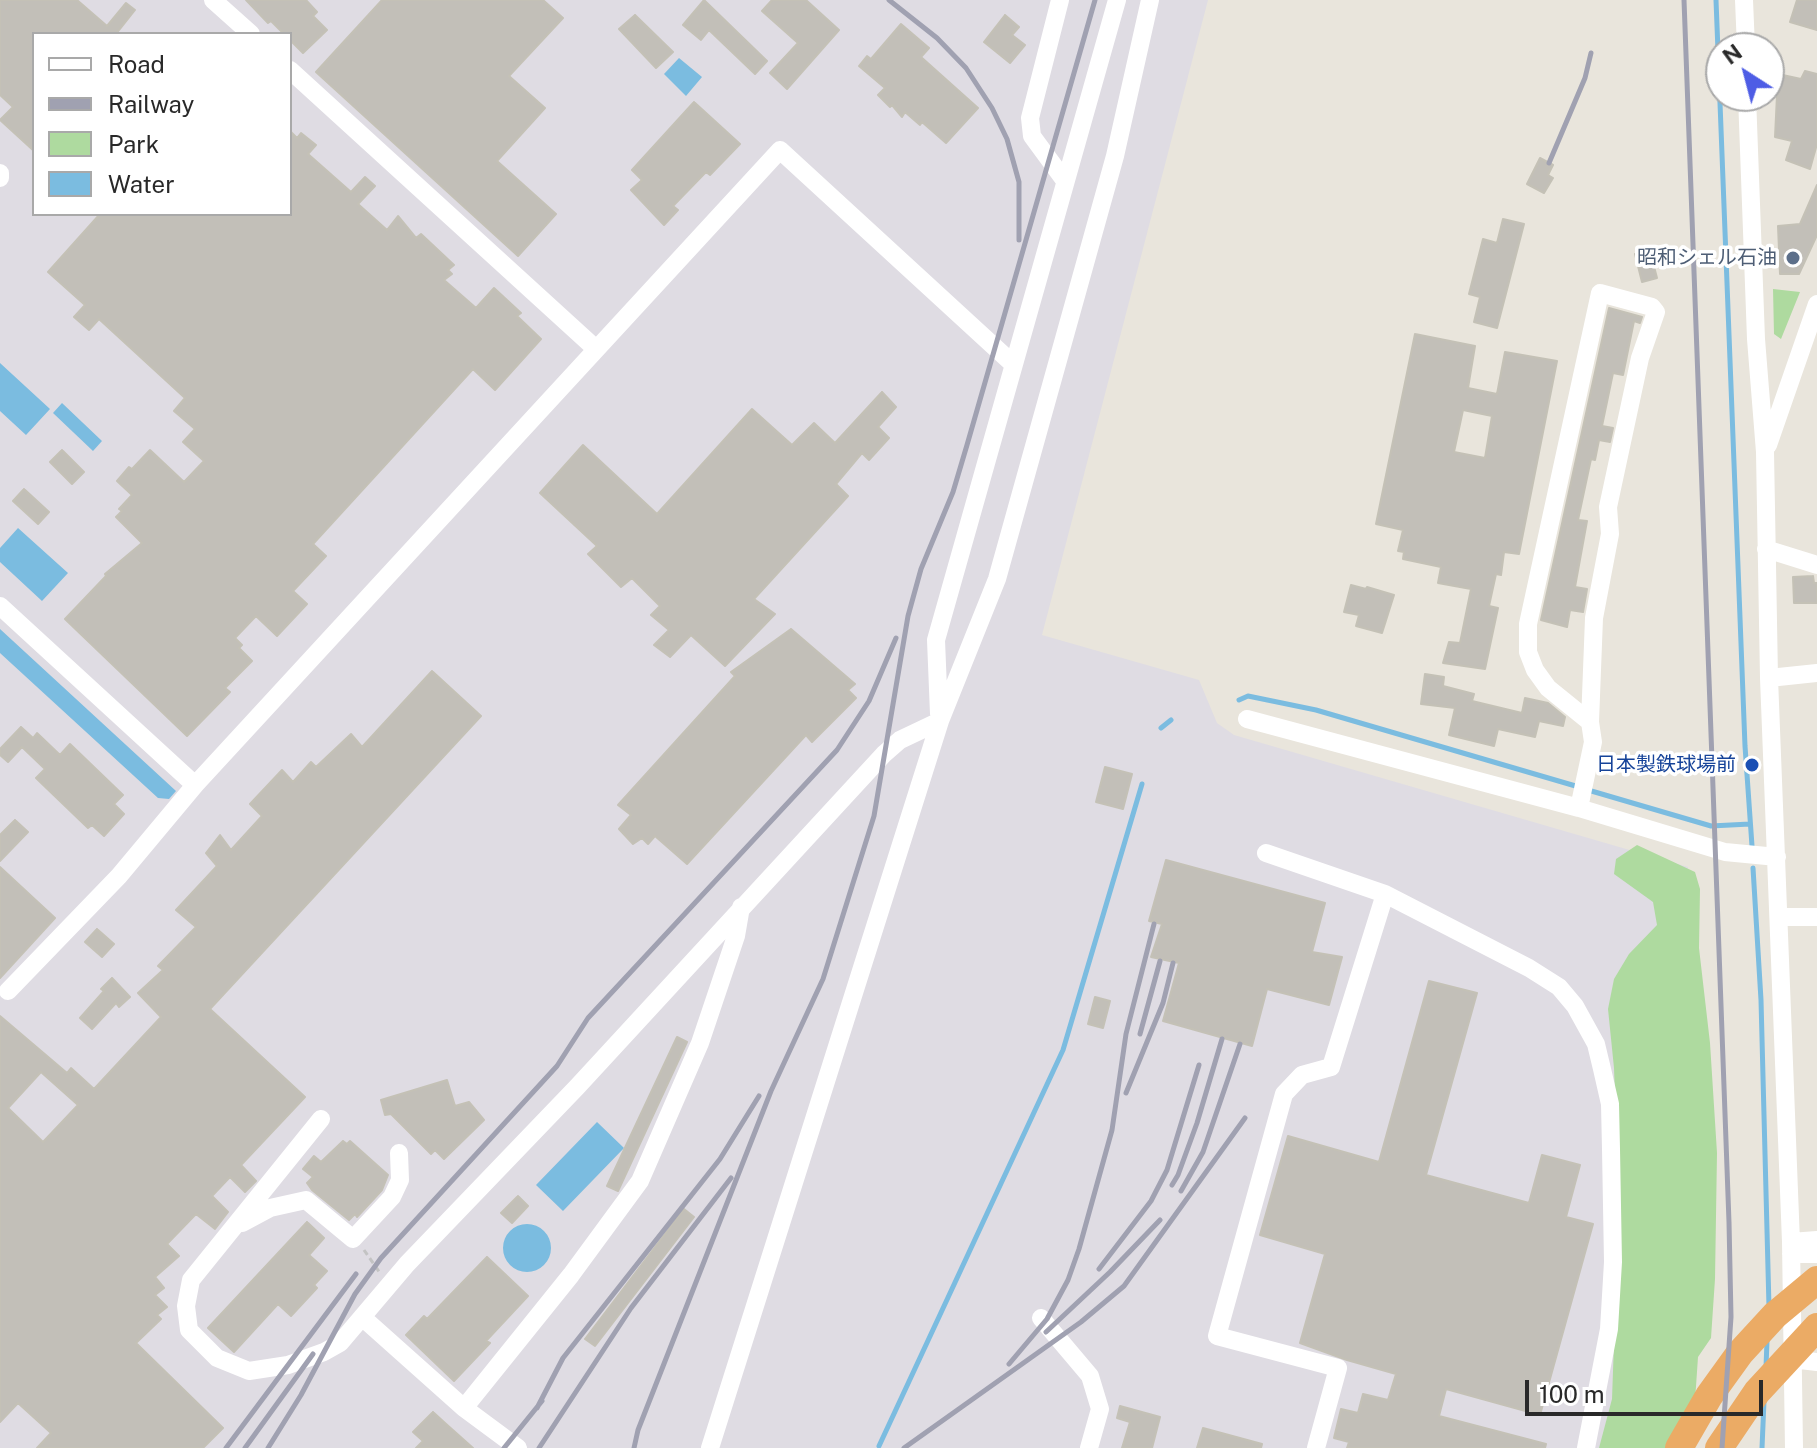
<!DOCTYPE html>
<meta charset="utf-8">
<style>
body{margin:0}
#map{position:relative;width:1817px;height:1448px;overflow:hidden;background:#e9e5dc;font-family:"Public Sans",sans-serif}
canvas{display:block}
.legend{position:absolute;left:32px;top:32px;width:260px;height:184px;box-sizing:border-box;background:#fff;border:2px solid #a9a9a9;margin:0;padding:10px 14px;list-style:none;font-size:24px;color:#292929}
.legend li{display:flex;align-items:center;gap:16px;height:40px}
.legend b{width:40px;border:2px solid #a9a9a9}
.north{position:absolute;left:1705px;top:32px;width:80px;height:80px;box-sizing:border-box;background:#fff;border:2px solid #a9a9a9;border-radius:50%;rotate:324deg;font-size:22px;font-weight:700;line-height:32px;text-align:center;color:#292929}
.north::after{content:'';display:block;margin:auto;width:28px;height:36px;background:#4e5de5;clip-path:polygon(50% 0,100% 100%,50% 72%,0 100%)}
.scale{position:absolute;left:1525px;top:1380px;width:238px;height:36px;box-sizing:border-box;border:4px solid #292929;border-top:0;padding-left:10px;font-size:24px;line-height:28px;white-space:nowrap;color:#292929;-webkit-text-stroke:6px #fff;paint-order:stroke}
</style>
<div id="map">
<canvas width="1817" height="1448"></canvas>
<ul class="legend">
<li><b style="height:10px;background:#fff"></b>Road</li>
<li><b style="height:10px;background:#a0a1b1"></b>Railway</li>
<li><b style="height:22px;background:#aeda9f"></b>Park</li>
<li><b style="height:22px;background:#7bbce0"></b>Water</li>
</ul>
<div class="north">N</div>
<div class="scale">100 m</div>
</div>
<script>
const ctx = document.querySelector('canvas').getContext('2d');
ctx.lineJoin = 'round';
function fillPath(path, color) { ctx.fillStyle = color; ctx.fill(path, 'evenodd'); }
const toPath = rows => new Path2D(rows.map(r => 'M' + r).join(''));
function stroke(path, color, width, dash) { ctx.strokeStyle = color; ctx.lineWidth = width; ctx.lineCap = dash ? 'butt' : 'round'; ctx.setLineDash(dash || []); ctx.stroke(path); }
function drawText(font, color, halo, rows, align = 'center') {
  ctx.font = font + ' "Public Sans","Noto Sans JP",sans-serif'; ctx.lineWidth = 7; ctx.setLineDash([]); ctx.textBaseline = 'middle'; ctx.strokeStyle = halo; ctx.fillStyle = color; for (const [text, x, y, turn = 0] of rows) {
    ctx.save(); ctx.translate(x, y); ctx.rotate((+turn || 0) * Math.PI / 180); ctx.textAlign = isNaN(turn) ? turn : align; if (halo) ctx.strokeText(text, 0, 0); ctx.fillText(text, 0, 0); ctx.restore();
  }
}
const industrial = toPath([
 [0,0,1208,0,1042,635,1199,680,1217,723,1234,735,1688,867,1699,1192,1679,1448,0,1448],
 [34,34,290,34,290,214,34,214]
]);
const green = toPath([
 [1773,289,1800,292,1781,339,1774,334],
 [1637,845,1695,872,1700,889,1699,948,1710,1043,1717,1153,1715,1279,1711,1338,1698,1357,1695,1401,1668,1448,1599,1448,1612,1399,1619,1203,1614,1068,1608,1009,1614,979,1629,954,1657,925,1653,902,1614,874,1616,859]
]);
const water = toPath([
 [679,58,702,77,686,96,664,74],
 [0,363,50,409,26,435,0,411],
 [62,403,102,441,93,451,53,413],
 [18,528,68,573,42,601,0,562,0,548],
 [0,629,176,791,169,799,158,798,0,653],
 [597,1122,624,1148,563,1211,536,1185],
 '503 1248a24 24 0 1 1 48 0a24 24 0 1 1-48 0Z'
]);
const stream = toPath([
 [1716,0,1745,746,1752,846],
 [1239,700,1248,696,1316,710,1579,787],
 [1161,728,1171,720],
 [1588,790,1711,826,1750,824],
 [1753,868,1761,1000,1769,1307],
 [1766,1367,1767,1341],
 [879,1446,1063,1050,1142,784],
 [1762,1448,1764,1401]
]);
const building = toPath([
 [0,0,77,0,107,26,126,3,135,10,116,34,34,34,34,151,0,120,13,107,0,95,0,0],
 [246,0,306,0,317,12,313,16,327,30,303,53,290,40,290,34,284,34,271,21,268,23,246,0],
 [382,0,543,0,563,18,509,76,545,108,497,161,556,214,518,256,316,72,382,0],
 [704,0,767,61,755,74,709,30,701,40,683,25,704,0],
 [772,0,806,0,839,30,787,89,770,73,798,43,762,11,772,0],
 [1797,0,1817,0,1817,30,1790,22,1797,0],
 [635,15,673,52,656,68,619,29,635,15],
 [1005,15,1019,27,1012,35,1025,45,1010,63,984,42,1005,15],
 [901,24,929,48,921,57,978,108,946,143,922,122,920,125,905,112,902,117,892,105,890,107,878,95,885,88,859,66,867,56,871,59,901,24],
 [1805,71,1817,74,1817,144,1810,169,1786,160,1792,141,1775,137,1778,74,1801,79,1805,71],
 [694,102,740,144,710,175,706,172,673,206,678,210,664,225,631,190,642,180,632,170,694,102],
 [290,131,297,138,301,133,316,145,308,154,351,192,365,177,375,186,358,204,387,230,398,216,416,238,421,234,454,265,448,270,452,274,444,280,476,308,494,288,521,313,517,316,541,339,495,390,473,369,313,544,326,556,293,591,307,604,277,636,256,616,235,638,242,645,239,648,252,661,225,688,230,692,187,736,65,619,106,576,105,574,142,543,116,517,122,511,119,509,132,495,117,481,129,467,132,469,150,450,184,482,204,461,183,442,195,429,174,411,185,398,99,319,89,330,74,317,85,305,48,272,100,214,290,214,290,131],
 [1540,158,1553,165,1548,175,1553,178,1544,193,1527,184,1540,158],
 [1817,185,1817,235,1799,274,1780,274,1778,226,1800,224,1817,185],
 [1503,219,1524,224,1497,328,1474,322,1480,297,1469,294,1483,239,1497,243,1503,219],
 [1650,251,1657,278,1642,282,1635,254,1650,251],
 [1609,308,1642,317,1640,323,1634,321,1623,375,1613,373,1602,426,1613,428,1610,442,1599,440,1595,460,1591,459,1578,520,1587,521,1575,587,1587,589,1583,612,1570,610,1567,627,1541,620,1609,308],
 [1415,334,1475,346,1468,388,1497,394,1505,352,1557,361,1519,554,1504,552,1501,575,1496,574,1489,606,1498,608,1485,669,1443,663,1449,642,1460,643,1471,589,1438,583,1441,567,1403,559,1404,552,1398,551,1403,530,1376,524,1415,334],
 [1463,410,1492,416,1485,458,1454,452,1463,410],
 [882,392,896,407,878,427,889,438,869,460,862,453,836,484,848,496,754,599,775,614,725,666,691,635,670,657,654,645,669,630,651,615,660,606,632,578,621,587,588,554,597,546,540,493,583,445,657,514,752,409,792,445,814,423,835,443,882,392],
 [62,450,84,472,72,484,50,462,62,450],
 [24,489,49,512,38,524,13,501,24,489],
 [1813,576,1814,583,1817,583,1817,603,1794,603,1793,577,1813,576],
 [1351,585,1366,589,1367,587,1394,595,1382,633,1356,626,1359,615,1344,612,1351,585],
 [791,629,855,684,848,690,856,698,812,742,806,735,687,864,655,836,648,844,642,838,633,844,619,829,631,815,618,805,735,676,731,672,791,629],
 [432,671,481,716,210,1009,305,1097,241,1165,256,1181,245,1192,230,1177,212,1196,228,1212,215,1229,196,1214,167,1244,179,1256,155,1277,164,1288,155,1295,167,1307,157,1315,161,1319,136,1343,223,1428,203,1448,37,1448,51,1433,18,1403,0,1422,0,1016,67,1073,71,1068,94,1089,161,1017,138,993,163,970,158,966,196,927,176,910,217,866,206,853,220,835,231,850,262,816,250,804,282,770,293,782,311,762,316,767,351,734,362,747,432,671],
 [41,1072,78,1105,43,1142,8,1108,41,1072],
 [1425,674,1444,677,1443,686,1474,694,1472,701,1522,713,1525,698,1548,703,1565,717,1563,726,1539,721,1535,737,1498,729,1494,746,1449,735,1455,708,1421,704,1425,674],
 [21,727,33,738,37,733,60,755,70,744,123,795,114,804,124,814,104,836,92,825,88,828,36,778,45,769,22,747,8,762,0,755,0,749,21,727],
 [1105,767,1132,774,1123,809,1096,802,1105,767],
 [15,820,28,832,0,861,0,835,15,820],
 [1166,860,1325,903,1312,952,1342,957,1329,1005,1267,989,1252,1046,1163,1021,1179,963,1151,957,1162,924,1149,921,1166,860],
 [0,867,55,918,0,978,0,867],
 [97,929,114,944,102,957,85,942,97,929],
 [112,978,130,997,119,1007,116,1003,92,1029,80,1018,104,991,101,989,112,978],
 [1429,981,1477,993,1426,1175,1529,1203,1542,1155,1580,1165,1566,1217,1593,1224,1540,1415,1446,1389,1439,1416,1546,1444,1545,1448,1347,1448,1349,1442,1334,1438,1341,1409,1358,1413,1363,1394,1388,1400,1396,1374,1347,1360,1300,1343,1325,1254,1260,1235,1288,1136,1379,1162,1429,981],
 [1095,997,1110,1001,1103,1028,1088,1024,1095,997],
 [677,1037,687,1042,618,1191,607,1186,677,1037],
 [447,1080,455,1106,469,1102,484,1120,444,1159,435,1150,431,1154,391,1114,385,1115,381,1100,447,1080],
 [343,1141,347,1144,350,1141,388,1175,382,1190,357,1217,355,1214,349,1220,312,1190,307,1183,313,1177,303,1169,314,1156,321,1162,343,1141],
 [518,1196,528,1206,512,1223,501,1213,518,1196],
 [684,1209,694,1217,595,1346,585,1339,684,1209],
 [307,1222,324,1238,309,1255,327,1271,314,1285,317,1288,291,1316,278,1304,234,1352,208,1328,307,1222],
 [487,1257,528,1296,486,1341,490,1343,454,1381,406,1335,424,1316,427,1319,487,1257],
 [1120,1406,1160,1417,1152,1448,1122,1448,1130,1422,1117,1418,1120,1406],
 [433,1412,445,1423,473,1448,416,1448,423,1441,413,1432,433,1412],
 [1203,1428,1262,1444,1261,1448,1197,1448,1203,1428]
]);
const path = toPath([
 [364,1250,380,1273]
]);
const minor = toPath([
 [213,0,251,34],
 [1060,0,1030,118,1032,136,1065,181],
 [1744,0,1746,48],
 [290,70,596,349],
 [1747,96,1756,339,1765,452,1769,678,1791,1242,1794,1448],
 [0,173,0,178],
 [1768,445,1817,304],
 [1766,549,1817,565],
 [0,606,195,785],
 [1769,678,1817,673],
 [939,714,936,640,1117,0],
 [1247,719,1579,808,1725,852,1777,857],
 [1579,808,1593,742,1590,722,1548,688,1535,670,1528,652,1528,624,1600,293,1652,307,1656,312,1640,358,1608,507,1610,534,1594,618,1590,722],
 [1266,853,1385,894,1529,968,1559,987,1575,1006,1596,1044,1602,1069,1610,1104,1611,1149,1613,1262,1609,1329,1586,1448],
 [1779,917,1817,917],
 [8,991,119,876,195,785,780,150,1012,363],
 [321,1119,191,1280,186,1306,189,1330,217,1358,249,1371,288,1365,324,1352,340,1343,407,1264,577,1087,884,754,900,740,940,721],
 [242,1223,270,1208,306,1200,353,1239,392,1197,400,1180,399,1153],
 [1791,1242,1817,1240],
 [1791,1254,1817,1254],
 [362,1317,464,1408,518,1448],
 [1041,1318,1090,1376,1100,1409,1089,1448],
 [1792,1359,1817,1362],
 [464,1408,571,1275,640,1181,700,1043,736,936,741,907],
 [710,1448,940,721,997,579,1115,156,1150,0],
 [1316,1448,1338,1368,1217,1336,1284,1094,1302,1075,1331,1067,1385,894]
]);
const highway = toPath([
 [1679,1448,1709,1396,1740,1353,1775,1315,1817,1280],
 [1719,1448,1757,1392,1817,1327]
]);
const rail = toPath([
 [889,0,937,38,966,68,992,108,1007,139,1019,182,1019,240],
 [1684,0,1729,1222,1731,1317,1722,1448],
 [1549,163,1585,78,1591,53],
 [1140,1034,1160,961],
 [1126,1093,1163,1003,1173,963],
 [1172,1185,1178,1175,1197,1123,1222,1039],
 [1181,1191,1203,1152,1240,1044],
 [1099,1269,1151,1201,1167,1170,1199,1065],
 [1046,1332,1110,1272,1160,1220],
 [1009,1364,1047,1319,1068,1280,1079,1249,1112,1130,1126,1034,1154,924],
 [537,1408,563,1358,720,1159,759,1096],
 [226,1448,356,1274],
 [245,1448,313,1354],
 [268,1448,301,1395,355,1294,381,1258,557,1066,588,1018,837,750,869,701,896,638],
 [504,1448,542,1401],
 [539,1448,631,1308,731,1178],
 [634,1448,638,1430,771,1091,823,979,874,816,908,616,921,569,953,492,967,445,1095,0],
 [904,1448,1081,1322,1124,1286,1245,1118]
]);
const markers = [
 [1793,258,8,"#5c6f8a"],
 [1752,765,8,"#1a4fb4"]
];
const serviceNames = [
 ["昭和シェル石油",1777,258]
];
const transitNames = [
 ["日本製鉄球場前",1736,765]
];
fillPath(industrial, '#dfdce3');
fillPath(green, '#aeda9f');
fillPath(water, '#7bbce0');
stroke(stream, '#7bbce0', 5);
fillPath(building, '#c2bfb8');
stroke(building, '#c4c1b6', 2);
stroke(path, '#c3c3c3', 3, [6, 4]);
stroke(minor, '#fff', 18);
stroke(highway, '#ebab65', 28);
stroke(rail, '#a0a1b1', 5);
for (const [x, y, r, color] of markers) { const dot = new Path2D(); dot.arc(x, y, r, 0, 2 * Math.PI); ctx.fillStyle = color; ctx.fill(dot); stroke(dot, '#fff', 3); }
drawText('20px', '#4e5e75', '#fff', serviceNames, 'right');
drawText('20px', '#164399', '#fff', transitNames, 'right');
</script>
